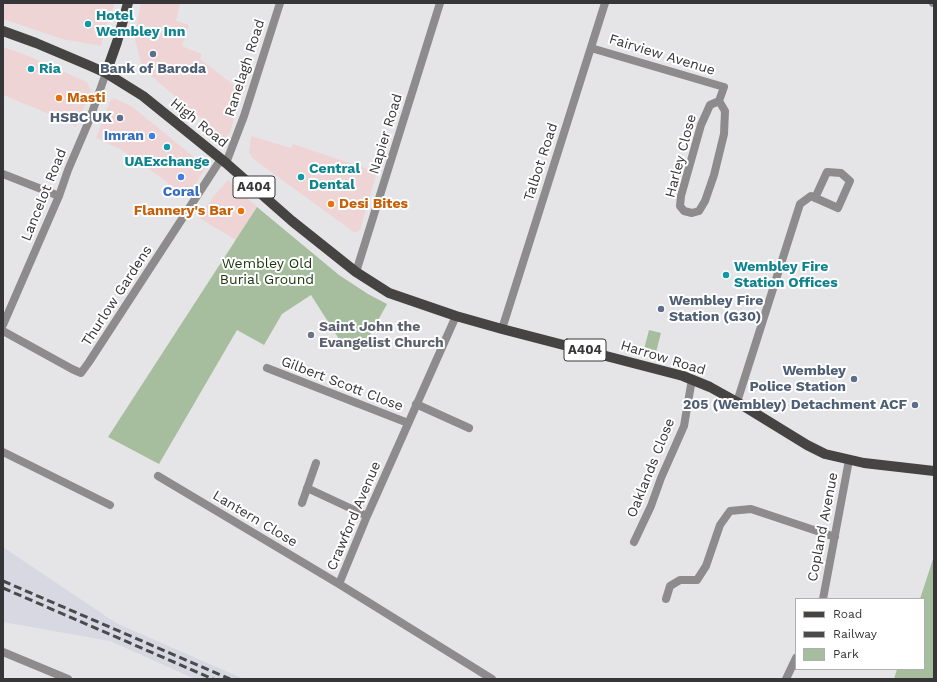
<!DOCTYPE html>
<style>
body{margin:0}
#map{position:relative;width:937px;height:682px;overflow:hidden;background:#e5e5e8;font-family:"Work Sans",sans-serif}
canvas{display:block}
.frame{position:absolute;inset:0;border:4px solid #363638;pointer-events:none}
.legend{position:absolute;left:795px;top:598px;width:130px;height:72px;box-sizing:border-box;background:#fff;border:1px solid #afafaf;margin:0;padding:5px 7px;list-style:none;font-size:12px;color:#363638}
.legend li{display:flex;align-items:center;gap:8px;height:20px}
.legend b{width:20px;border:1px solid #afafaf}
</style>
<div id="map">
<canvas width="937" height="682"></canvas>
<div class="frame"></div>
<ul class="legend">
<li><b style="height:5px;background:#464443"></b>Road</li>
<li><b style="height:5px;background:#4a4a4c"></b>Railway</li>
<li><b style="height:11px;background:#a6be9d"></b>Park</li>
</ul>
</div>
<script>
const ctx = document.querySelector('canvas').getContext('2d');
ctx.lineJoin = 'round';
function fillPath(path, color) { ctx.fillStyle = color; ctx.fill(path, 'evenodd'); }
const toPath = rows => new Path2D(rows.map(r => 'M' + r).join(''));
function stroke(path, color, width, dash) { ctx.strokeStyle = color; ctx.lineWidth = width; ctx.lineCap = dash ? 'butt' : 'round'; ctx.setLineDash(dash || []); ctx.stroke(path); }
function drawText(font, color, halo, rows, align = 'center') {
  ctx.font = font + ' "Work Sans",sans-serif'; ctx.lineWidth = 4; ctx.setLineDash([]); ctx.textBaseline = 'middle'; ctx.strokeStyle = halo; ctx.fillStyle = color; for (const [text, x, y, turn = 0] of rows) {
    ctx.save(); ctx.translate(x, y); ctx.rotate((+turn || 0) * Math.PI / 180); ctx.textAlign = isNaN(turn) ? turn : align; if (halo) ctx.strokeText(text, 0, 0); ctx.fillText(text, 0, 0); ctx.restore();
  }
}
const commercial = toPath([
 [3,3,115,3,112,11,110,10,107,21,108,22,106,26,101,46,62,39,3,19],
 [141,3,180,3,176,21,189,25,182,46,202,54,200,59,235,86,242,89,230,133,225,138,151,76,143,68,141,63,135,40,136,29],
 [3,47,26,55,87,82,91,91,76,126,35,108,3,95],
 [114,98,131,106,139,112,206,167,188,197,122,150,96,138,110,101],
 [251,136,291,148,293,144,377,172,360,230,355,233,252,158,249,152],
 [228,180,257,207,236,240,199,218,213,197]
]);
const built = toPath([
 [3,547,116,623,244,679,195,679,110,641,3,622]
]);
const green = toPath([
 [257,207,339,275,368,294,387,304,361,351,339,339,311,295,282,314,264,345,237,330,159,464,108,437],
 [649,330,661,333,655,356,643,353],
 [934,556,934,679,894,679,897,669,924,669,924,599,920,599]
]);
const minor = toPath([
 [933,3,934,3],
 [591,48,724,87,719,101,710,105,701,125,681,196,680,206,684,211,692,213,699,211,705,201,714,175,724,134,725,111,719,101],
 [226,163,244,116,280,3],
 [3,174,59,196],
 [356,272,440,3],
 [3,325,59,196,68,170,89,121,106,73],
 [502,329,605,3],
 [3,331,72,369,81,373,89,362,221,159],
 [267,368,408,423],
 [737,402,800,204,811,196,838,208,850,181,841,173,827,172,815,198],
 [416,404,469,428],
 [3,452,110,505],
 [158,476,339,584,492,679],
 [307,488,367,516],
 [302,503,316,463],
 [634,542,651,506,661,478,684,426,692,379],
 [339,584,367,516,456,316],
 [666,599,670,586,680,580,697,580,706,566,720,525,730,511,751,509,835,537],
 [823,599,849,460],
 [3,652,68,679],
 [786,679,796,658]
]);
const primary = toPath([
 [3,31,36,43,88,65,106,73,143,96,226,163,292,221,356,272,389,293,456,316,502,329,683,376,710,387,737,402,807,445,825,454,864,463,934,471],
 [106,73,117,42,128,3]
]);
const rail = toPath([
 [3,581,230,679],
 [3,588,213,679]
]);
const markers = [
 [88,24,4,"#0f9aa8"],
 [153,54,4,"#5c6f8a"],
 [31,69,4,"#0f9aa8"],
 [59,98,4,"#e8710a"],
 [120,118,4,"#5c6f8a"],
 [152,136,4,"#3f7fe0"],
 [167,147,4,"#0f9aa8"],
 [181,177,4,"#3f7fe0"],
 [301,177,4,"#0f9aa8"],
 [331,204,4,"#e8710a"],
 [241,211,4,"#e8710a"],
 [726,275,4,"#0f9aa8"],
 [661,309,4,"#5c6f8a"],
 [311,335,4,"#6b7280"],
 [854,379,4,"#5c6f8a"],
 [915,405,4,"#5c6f8a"]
];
const shields = [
 [254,187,42],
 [585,350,42]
];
const shieldNames = [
 ["A404",254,187],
 ["A404",585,350]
];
const cultureNames = [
 ["Hotel",96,16],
 ["Wembley Inn",96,32],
 ["Ria",39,69],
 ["UAExchange",167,162,"center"],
 ["Central",309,169],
 ["Dental",309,185],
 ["Wembley Fire",734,267],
 ["Station Offices",734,283]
];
const streetNames = [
 ["Fairview Avenue",662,55,17],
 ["Ranelagh Road",245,68,-72],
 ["High Road",199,123,39],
 ["Napier Road",386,134,-73],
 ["Harley Close",681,156,-75],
 ["Talbot Road",541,162,-72],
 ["Lancelot Road",44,195,-68],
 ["Thurlow Gardens",117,296,-57],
 ["Harrow Road",663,358,17],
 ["Gilbert Scott Close",342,384,21],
 ["Oaklands Close",651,468,-68],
 ["Crawford Avenue",354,516,-67],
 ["Lantern Close",255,519,31],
 ["Copland Avenue",823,527,-79]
];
const serviceNames = [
 ["Bank of Baroda",153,69,"center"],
 ["HSBC UK",112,118],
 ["Wembley Fire",669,301,"left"],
 ["Station (G30)",669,317,"left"],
 ["Wembley",846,371],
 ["Police Station",846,387],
 ["205 (Wembley) Detachment ACF",907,405]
];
const foodNames = [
 ["Masti",67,98],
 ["Desi Bites",339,204],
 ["Flannery's Bar",233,211,"right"]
];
const shopNames = [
 ["Imran",144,136],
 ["Coral",181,192,"center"]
];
const parkNames = [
 ["Wembley Old",267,264],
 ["Burial Ground",267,280]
];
const worshipNames = [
 ["Saint John the",319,327],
 ["Evangelist Church",319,343]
];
fillPath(commercial, '#efd4d6');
fillPath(built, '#d8d8e2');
fillPath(green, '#a6be9d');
stroke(minor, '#8d8b8b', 8);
stroke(primary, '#464443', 10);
stroke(rail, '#4a4a4c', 3, [8, 4]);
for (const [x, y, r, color] of markers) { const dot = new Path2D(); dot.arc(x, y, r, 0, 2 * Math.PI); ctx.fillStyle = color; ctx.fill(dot); stroke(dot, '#fff', 1.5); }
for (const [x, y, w] of shields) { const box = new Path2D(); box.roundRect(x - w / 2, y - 11, w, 22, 3); ctx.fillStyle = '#fff'; ctx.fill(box); stroke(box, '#363638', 1); }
drawText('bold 13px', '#363638', null, shieldNames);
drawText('bold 14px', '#0d838f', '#fff', cultureNames, 'left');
drawText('14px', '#363638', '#fff', streetNames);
drawText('bold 14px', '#4e5e75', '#fff', serviceNames, 'right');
drawText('bold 14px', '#c56008', '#fff', foodNames, 'left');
drawText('bold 14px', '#366cbe', '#fff', shopNames, 'right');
drawText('14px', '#183609', '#fff', parkNames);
drawText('bold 14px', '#5b616d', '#fff', worshipNames, 'left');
</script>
